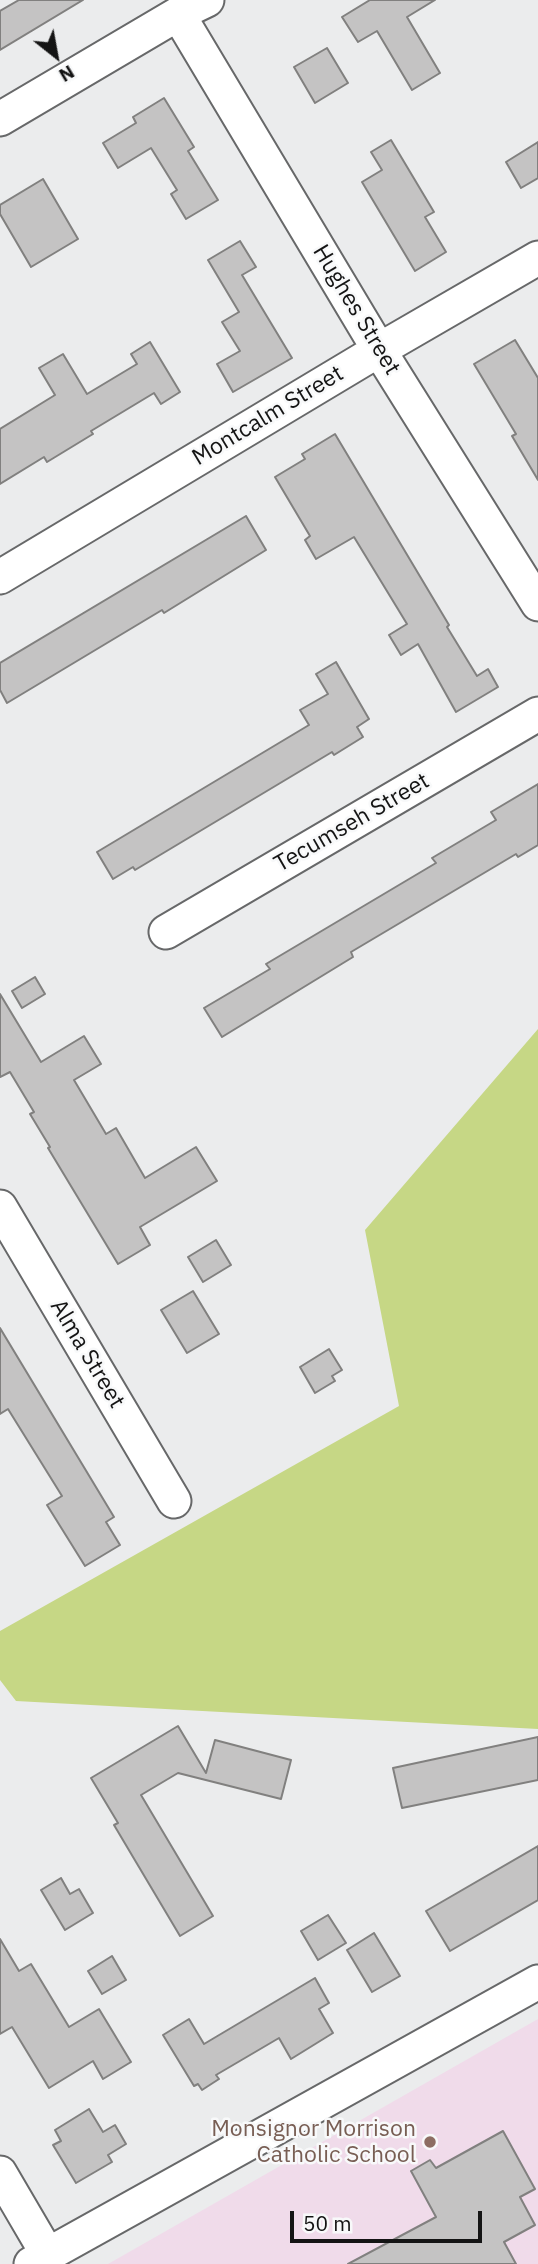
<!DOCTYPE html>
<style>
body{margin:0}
#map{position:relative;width:538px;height:2264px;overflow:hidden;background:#ebeced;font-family:"IBM Plex Sans",sans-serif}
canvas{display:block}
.north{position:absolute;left:21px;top:21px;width:70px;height:70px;-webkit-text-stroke:5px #f8f9fa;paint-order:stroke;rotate:149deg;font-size:19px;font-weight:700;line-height:28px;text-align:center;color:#141414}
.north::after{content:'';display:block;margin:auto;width:24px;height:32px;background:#141414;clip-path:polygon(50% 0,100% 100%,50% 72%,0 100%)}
.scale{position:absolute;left:290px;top:2211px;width:192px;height:32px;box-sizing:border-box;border:4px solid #141414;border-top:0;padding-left:9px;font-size:21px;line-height:24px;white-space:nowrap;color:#141414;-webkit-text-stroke:5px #f8f9fa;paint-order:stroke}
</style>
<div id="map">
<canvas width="538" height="2264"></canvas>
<div class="north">N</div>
<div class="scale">50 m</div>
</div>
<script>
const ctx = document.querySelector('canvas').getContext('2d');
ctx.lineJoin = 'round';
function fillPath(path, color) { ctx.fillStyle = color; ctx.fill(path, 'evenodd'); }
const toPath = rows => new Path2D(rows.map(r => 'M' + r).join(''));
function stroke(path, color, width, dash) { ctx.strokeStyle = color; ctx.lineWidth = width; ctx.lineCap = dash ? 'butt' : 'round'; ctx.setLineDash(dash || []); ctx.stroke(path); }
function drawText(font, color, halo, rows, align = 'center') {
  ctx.font = font + ' "IBM Plex Sans",sans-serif'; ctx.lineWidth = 5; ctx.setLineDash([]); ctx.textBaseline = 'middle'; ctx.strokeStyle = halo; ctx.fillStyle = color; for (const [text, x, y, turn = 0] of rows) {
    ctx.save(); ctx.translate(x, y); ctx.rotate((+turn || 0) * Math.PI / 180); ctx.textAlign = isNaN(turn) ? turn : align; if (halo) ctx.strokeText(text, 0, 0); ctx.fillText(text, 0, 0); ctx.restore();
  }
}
const education = toPath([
 [538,2019,538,2264,108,2264]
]);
const green = toPath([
 [538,1029,538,1729,16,1701,0,1680,0,1631,399,1406,365,1230]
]);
const building = toPath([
 [19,0,83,0,0,50,0,11,19,0],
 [370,0,435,0,407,17,440,73,412,90,377,31,358,42,342,17,370,0],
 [327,48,348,83,315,103,294,67,327,48],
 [164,98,194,147,188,151,218,200,186,219,171,194,177,190,151,148,118,168,103,143,136,123,133,117,164,98],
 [391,140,434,212,425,217,446,252,415,271,362,182,382,170,371,152,391,140],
 [538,142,538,178,521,188,506,162,538,142],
 [43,179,78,239,31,267,0,214,0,205,43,179],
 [240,241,256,267,242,275,292,358,233,392,217,364,240,351,222,322,239,312,208,260,240,241],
 [515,340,538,378,538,480,512,436,516,434,474,364,515,340],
 [150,342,180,392,161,404,154,393,91,431,93,434,47,462,44,457,0,484,0,429,55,395,39,368,63,354,87,394,137,364,131,354,150,342],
 [335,434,449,625,447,627,477,676,488,669,498,687,456,712,418,644,401,655,389,635,407,624,354,537,316,559,305,540,310,536,275,477,305,459,302,454,335,434],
 [246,516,266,550,164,613,162,610,7,703,0,690,0,663,246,516],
 [336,662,369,719,357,727,363,737,334,755,332,752,135,870,133,867,113,879,97,852,309,725,300,710,328,694,316,674,336,662],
 [538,784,538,845,518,857,516,854,351,952,353,957,222,1037,204,1008,270,969,266,964,436,863,432,858,496,820,491,812,538,784],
 [35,977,45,994,22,1008,12,991,35,977],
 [0,994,41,1062,84,1036,101,1064,74,1080,106,1134,116,1128,145,1178,196,1147,217,1181,140,1227,150,1245,118,1264,48,1148,50,1147,30,1114,34,1112,10,1072,0,1077,0,994],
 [216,1240,231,1265,203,1282,188,1257,216,1240],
 [193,1291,219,1334,187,1353,161,1310,193,1291],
 [0,1328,114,1517,106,1522,120,1545,85,1566,47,1505,62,1496,8,1409,0,1414,0,1328],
 [329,1349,342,1370,332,1376,335,1381,315,1393,300,1367,329,1349],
 [178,1726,206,1773,215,1740,291,1760,281,1799,178,1773,141,1795,213,1916,180,1936,114,1825,118,1823,91,1778,178,1726],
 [538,1737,538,1780,402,1808,393,1768,538,1737],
 [538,1846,538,1900,450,1951,426,1911,538,1846],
 [61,1878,70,1894,79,1889,93,1913,65,1930,41,1890,61,1878],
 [328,1915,346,1943,318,1960,301,1931,328,1915],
 [374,1933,400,1976,372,1992,347,1950,374,1933],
 [0,1939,19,1971,31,1964,69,2027,99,2009,131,2062,103,2079,93,2061,49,2088,12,2027,0,2034,0,1939],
 [112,1956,126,1980,102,1994,88,1971,112,1956],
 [315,1978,329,2003,319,2009,333,2033,291,2059,279,2038,216,2075,219,2079,202,2090,198,2084,194,2086,163,2035,189,2019,204,2044,315,1978],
 [89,2109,103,2132,115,2125,126,2144,108,2155,112,2162,76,2183,53,2145,61,2141,55,2130,89,2109],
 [503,2131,535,2189,520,2197,535,2225,504,2242,516,2264,348,2264,436,2217,411,2171,430,2160,436,2168,503,2131]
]);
const minor = toPath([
 [178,14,379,350,538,604],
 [0,119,178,14,207,0],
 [0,577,379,350,538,258],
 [166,932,538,714],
 [0,1207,174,1501],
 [0,2173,48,2255],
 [31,2264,538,1982]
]);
const markers = [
 [430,2142,7,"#8d6e63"]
];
const streetNames = [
 ["Hughes Street",356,310,59],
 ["Montcalm Street",268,416,-31],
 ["Tecumseh Street",352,823,-30],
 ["Alma Street",87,1354,59]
];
const educationNames = [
 ["Monsignor Morrison",416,2129],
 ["Catholic School",416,2155]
];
fillPath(education, '#f0dbea');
fillPath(green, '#c6d785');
fillPath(building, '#c4c3c3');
stroke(building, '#81807f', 2);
stroke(minor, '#676869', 37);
stroke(minor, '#fff', 33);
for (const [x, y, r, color] of markers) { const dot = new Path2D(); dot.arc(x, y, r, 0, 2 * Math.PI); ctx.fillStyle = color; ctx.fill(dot); stroke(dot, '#f8f9fa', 2.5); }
drawText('23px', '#141414', '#f8f9fa', streetNames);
drawText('23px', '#785e54', '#f8f9fa', educationNames, 'right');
</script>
